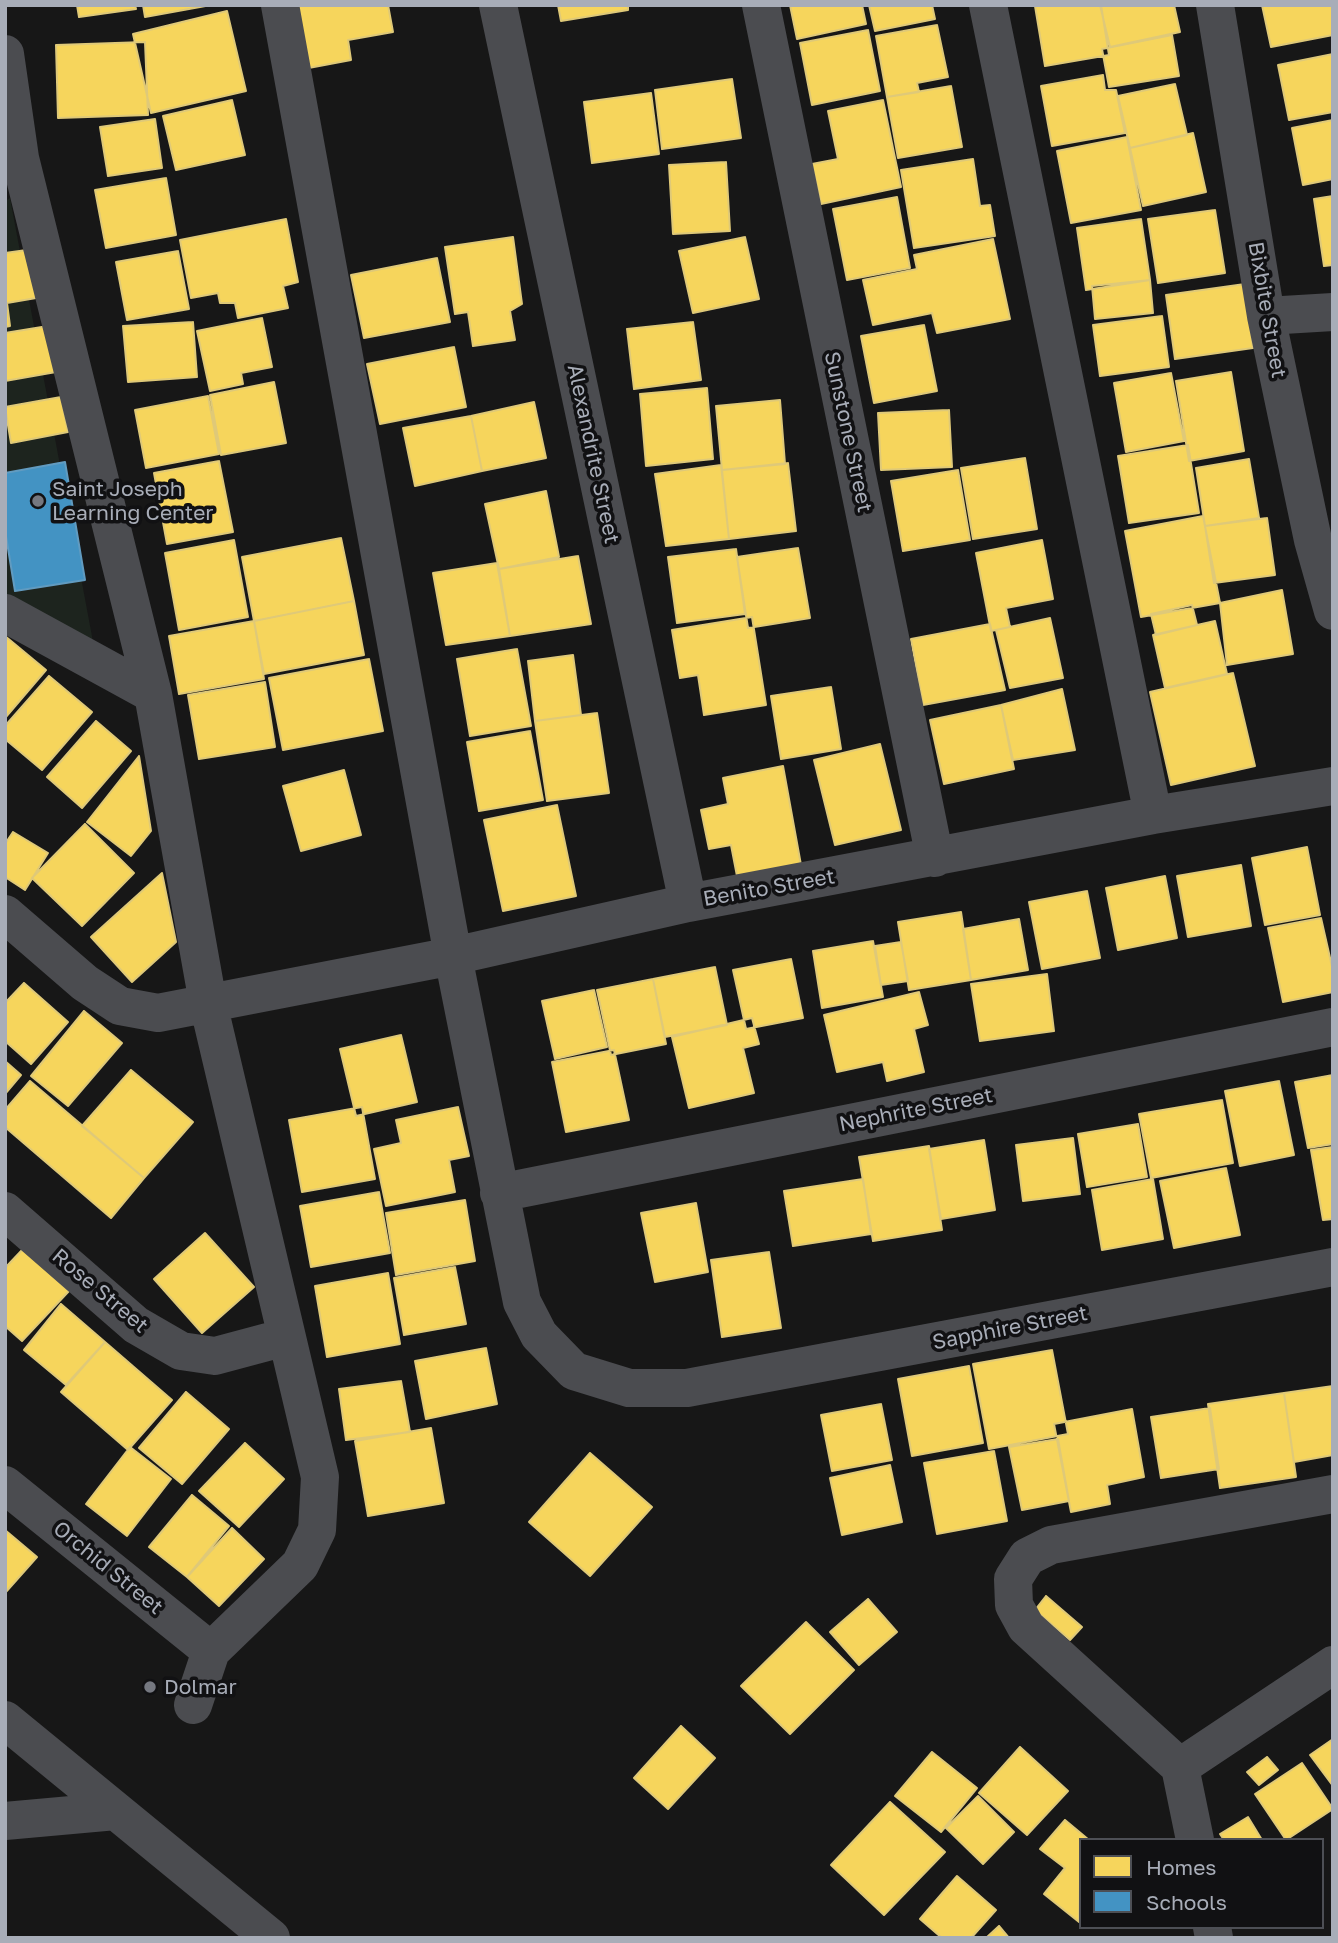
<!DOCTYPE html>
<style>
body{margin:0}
#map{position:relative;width:1338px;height:1943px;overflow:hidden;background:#171717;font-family:"Golos Text",sans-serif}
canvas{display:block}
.frame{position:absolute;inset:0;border:7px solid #a8adb8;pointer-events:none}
.legend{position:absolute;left:1079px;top:1838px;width:245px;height:91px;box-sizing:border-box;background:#111113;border:2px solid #4d4f55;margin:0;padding:9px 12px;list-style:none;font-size:21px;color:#a8adb8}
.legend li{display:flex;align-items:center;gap:14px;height:35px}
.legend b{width:35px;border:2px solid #4d4f55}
</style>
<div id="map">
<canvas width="1338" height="1943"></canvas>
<div class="frame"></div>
<ul class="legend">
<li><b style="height:19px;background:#f6d55c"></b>Homes</li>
<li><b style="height:19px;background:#4393c3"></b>Schools</li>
</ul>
</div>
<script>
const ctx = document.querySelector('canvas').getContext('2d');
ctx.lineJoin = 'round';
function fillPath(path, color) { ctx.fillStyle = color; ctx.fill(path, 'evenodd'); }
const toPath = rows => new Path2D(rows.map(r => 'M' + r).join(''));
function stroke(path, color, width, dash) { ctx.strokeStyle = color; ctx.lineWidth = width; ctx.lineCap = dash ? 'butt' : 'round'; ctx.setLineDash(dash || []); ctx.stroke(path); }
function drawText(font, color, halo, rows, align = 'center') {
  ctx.font = font + ' "Golos Text",sans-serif'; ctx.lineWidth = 7; ctx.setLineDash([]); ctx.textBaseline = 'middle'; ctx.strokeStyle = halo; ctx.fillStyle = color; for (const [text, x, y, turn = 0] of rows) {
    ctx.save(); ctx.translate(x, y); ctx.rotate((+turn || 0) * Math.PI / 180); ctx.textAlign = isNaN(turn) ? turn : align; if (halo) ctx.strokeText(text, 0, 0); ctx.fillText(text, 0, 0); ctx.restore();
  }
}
const green = toPath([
 [5,189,7,200,10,198,94,647,5,603]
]);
const homes = toPath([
 [77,5,135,5,136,9,79,17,77,5],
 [143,5,211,5,145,17,143,5],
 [287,5,388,5,393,32,348,40,351,60,298,70,287,5],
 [558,5,628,5,628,10,561,21,558,5],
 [790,5,862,5,866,24,797,39,790,5],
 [869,5,932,5,935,19,875,31,869,5],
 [1100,5,1174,5,1180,32,1110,47,1100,5],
 [1101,5,1109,55,1045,66,1035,6,1101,5],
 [1262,5,1333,5,1333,35,1271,47,1262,5],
 [227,11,246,91,151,113,133,34,227,11],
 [937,25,948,77,917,83,919,92,887,97,876,36,937,25],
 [868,30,880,91,812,105,800,43,868,30],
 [1172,35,1179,76,1109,87,1102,49,1172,35],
 [145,42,148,115,58,118,56,45,145,42],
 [1333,54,1333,112,1289,120,1278,65,1333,54],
 [1103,75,1105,90,1116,90,1125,133,1052,146,1041,86,1103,75],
 [732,79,741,138,662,149,655,90,732,79],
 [1175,84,1187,135,1130,148,1118,96,1175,84],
 [951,86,962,147,898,158,887,97,951,86],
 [651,93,659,154,592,163,584,102,651,93],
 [232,100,245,155,176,170,163,116,232,100],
 [883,100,901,187,821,204,812,164,838,159,828,111,883,100],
 [155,119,162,168,108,176,100,127,155,119],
 [1333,120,1333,179,1303,185,1292,128,1333,120],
 [1193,133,1206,192,1143,206,1130,148,1193,133],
 [1127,137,1141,210,1071,223,1057,151,1127,137],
 [973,159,980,206,990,205,995,236,914,248,901,170,973,159],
 [726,162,730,231,673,234,669,165,726,162],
 [166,178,176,235,106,248,95,190,166,178],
 [1333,196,1333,265,1324,266,1314,199,1333,196],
 [897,197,910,268,847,280,833,209,897,197],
 [1215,210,1225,273,1158,283,1148,219,1215,210],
 [286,219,298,282,283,286,288,308,238,318,235,303,220,303,218,293,191,298,180,240,286,219],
 [1141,219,1150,280,1086,290,1077,228,1141,219],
 [513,237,522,304,510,311,515,340,473,346,468,312,455,314,445,247,513,237],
 [745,237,759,299,693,313,679,251,745,237],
 [993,239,1010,319,937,333,932,313,873,325,863,280,917,269,914,255,993,239],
 [34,249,42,297,7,303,10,326,5,327,5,253,34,249],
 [178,251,189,309,127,320,116,262,178,251],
 [437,258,450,322,364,338,351,275,437,258],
 [1150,280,1153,313,1095,319,1092,286,1150,280],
 [1245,284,1253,348,1175,359,1166,295,1245,284],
 [1162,316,1169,367,1100,376,1093,325,1162,316],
 [262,318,272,367,241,373,243,384,210,391,197,331,262,318],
 [193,322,197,377,128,382,123,326,193,322],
 [693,322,701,380,634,389,627,329,693,322],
 [924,325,937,391,874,403,861,336,924,325],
 [48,326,56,372,5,381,5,333,48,326],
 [454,347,466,407,380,424,367,364,454,347],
 [1231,372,1244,451,1189,461,1176,381,1231,372],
 [1171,373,1184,441,1126,452,1114,383,1171,373],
 [274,382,286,443,221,455,210,395,274,382],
 [707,388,713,459,646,466,640,394,707,388],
 [208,396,219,454,146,468,135,410,208,396],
 [61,397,68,432,11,443,5,407,61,397],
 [780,400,785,464,722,470,716,406,780,400],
 [534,402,546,458,482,471,471,416,534,402],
 [949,410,952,467,881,470,878,413,949,410],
 [471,416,482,471,415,486,403,428,471,416],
 [1188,445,1199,513,1129,523,1118,456,1188,445],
 [1025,458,1037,529,973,539,961,468,1025,458],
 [1249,459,1259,518,1205,526,1196,468,1249,459],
 [219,461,233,532,167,544,154,473,219,461],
 [788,463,796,531,729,539,722,470,788,463],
 [721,465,729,539,666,546,655,474,721,465],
 [958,470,970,540,903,551,891,481,958,470],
 [546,491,559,557,499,569,485,504,546,491],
 [1203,516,1220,603,1141,617,1125,531,1203,516],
 [1267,518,1275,575,1214,583,1205,526,1267,518],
 [341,538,354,601,254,621,242,557,341,538],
 [234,540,248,617,179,630,165,553,234,540],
 [1042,540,1053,599,1006,608,1010,627,991,631,976,553,1042,540],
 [798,548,810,618,748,628,737,557,798,548],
 [736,549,745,614,677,623,668,557,736,549],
 [578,556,591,624,510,636,499,569,578,556],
 [497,563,510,636,446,645,433,573,497,563],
 [1282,590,1293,654,1227,665,1220,603,1282,590],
 [354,601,364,655,264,674,254,621,354,601],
 [1192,605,1197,625,1156,635,1151,614,1192,605],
 [752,617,766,705,704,715,698,675,680,678,672,630,752,617],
 [1050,618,1063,678,1010,688,996,630,1050,618],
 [254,621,264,679,179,694,169,636,254,621],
 [1215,621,1227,674,1165,688,1153,635,1215,621],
 [990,624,1005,690,923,705,911,639,990,624],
 [5,636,46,670,5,718,5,636],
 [517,649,531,726,470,736,457,659,517,649],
 [573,655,581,715,535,721,528,661,573,655],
 [369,659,383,731,283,750,269,678,369,659],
 [1233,673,1255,766,1171,785,1150,692,1233,673],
 [49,676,92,712,42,770,5,739,5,726,49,676],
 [265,682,275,747,199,759,188,695,265,682],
 [831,687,841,749,781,759,771,696,831,687],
 [1062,689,1075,750,1013,760,1001,705,1062,689],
 [1001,705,1014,769,944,784,930,720,1001,705],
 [597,713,609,793,547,801,535,721,597,713],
 [96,721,131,751,82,808,47,777,96,721],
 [530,731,543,800,479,811,467,742,530,731],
 [880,744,901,830,835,845,814,760,880,744],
 [139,756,151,831,131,856,87,822,139,756],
 [783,766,801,865,737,876,731,845,709,849,701,810,728,804,723,778,783,766],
 [344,770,361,835,301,851,283,786,344,770],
 [557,805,576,896,503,911,484,820,557,805],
 [85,824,134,873,82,926,32,878,85,824],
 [13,832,48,853,25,890,5,877,5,844,13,832],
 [1307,847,1320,915,1265,925,1252,858,1307,847],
 [1241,865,1251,926,1188,937,1177,876,1241,865],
 [162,873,176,942,132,982,91,937,162,873],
 [1165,876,1177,938,1118,950,1106,888,1165,876],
 [1087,891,1100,958,1042,969,1029,902,1087,891],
 [961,912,971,980,909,990,898,922,961,912],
 [1321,918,1333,971,1333,992,1283,1002,1268,928,1321,918],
 [1019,919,1028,970,971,980,963,929,1019,919],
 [873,941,883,997,822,1008,813,951,873,941],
 [901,942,908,981,881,985,875,946,901,942],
 [791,959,803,1018,746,1029,733,970,791,959],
 [715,967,727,1025,665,1037,653,979,715,967],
 [1047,974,1054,1031,980,1041,971,984,1047,974],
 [653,979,666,1044,611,1055,597,990,653,979],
 [24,983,68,1022,31,1064,5,1041,5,1003,24,983],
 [594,990,607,1047,555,1059,542,1001,594,990],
 [919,992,928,1025,914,1029,924,1072,887,1081,883,1062,837,1072,824,1015,919,992],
 [84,1011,122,1043,68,1106,31,1076,84,1011],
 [752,1018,759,1044,743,1048,754,1093,689,1108,672,1037,752,1018],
 [401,1035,417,1102,356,1116,340,1049,401,1035],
 [614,1050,629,1120,566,1132,552,1062,614,1050],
 [5,1061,21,1075,5,1094,5,1061],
 [131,1070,193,1122,144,1178,82,1126,131,1070],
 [1333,1075,1333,1144,1308,1148,1295,1082,1333,1075],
 [30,1081,144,1178,111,1218,5,1127,5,1110,30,1081],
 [1279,1081,1294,1155,1240,1166,1225,1091,1279,1081],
 [1222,1100,1233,1163,1151,1178,1139,1114,1222,1100],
 [362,1107,375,1179,302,1192,289,1120,362,1107],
 [458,1107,469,1156,449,1160,455,1192,386,1206,374,1149,401,1143,396,1120,458,1107],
 [1138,1124,1147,1177,1087,1187,1078,1134,1138,1124],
 [1073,1138,1080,1194,1023,1201,1016,1145,1073,1138],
 [984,1140,995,1210,941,1219,929,1149,984,1140],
 [929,1146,942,1230,873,1241,859,1157,929,1146],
 [1333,1147,1333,1219,1323,1220,1311,1150,1333,1147],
 [1226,1168,1240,1235,1174,1248,1160,1181,1226,1168],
 [863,1179,871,1234,793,1246,784,1191,863,1179],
 [1153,1179,1163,1239,1102,1250,1092,1190,1153,1179],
 [379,1192,390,1253,311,1267,300,1206,379,1192],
 [465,1200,475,1261,396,1275,386,1213,465,1200],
 [696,1203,708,1272,655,1282,641,1213,696,1203],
 [205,1233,254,1287,202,1333,154,1279,205,1233],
 [23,1249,69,1291,22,1341,5,1326,5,1268,23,1249],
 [769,1252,781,1328,722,1337,711,1260,769,1252],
 [455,1267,466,1324,404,1335,394,1278,455,1267],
 [388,1273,400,1344,327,1357,315,1286,388,1273],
 [61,1304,105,1342,66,1385,24,1350,61,1304],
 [105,1342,172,1400,128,1450,61,1392,105,1342],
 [486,1348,497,1404,426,1419,415,1361,486,1348],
 [1052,1350,1068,1434,989,1449,973,1364,1052,1350],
 [969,1366,983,1443,912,1456,898,1379,969,1366],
 [401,1381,410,1432,346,1440,339,1389,401,1381],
 [1333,1386,1333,1455,1294,1462,1284,1393,1333,1386],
 [186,1392,229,1429,182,1484,139,1448,186,1392],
 [1284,1393,1296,1477,1220,1488,1208,1404,1284,1393],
 [881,1404,892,1460,832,1471,821,1415,881,1404],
 [1210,1408,1219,1469,1161,1478,1151,1417,1210,1408],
 [1132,1409,1144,1477,1107,1485,1110,1504,1071,1512,1054,1424,1132,1409],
 [431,1428,444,1503,368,1516,355,1441,431,1428],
 [1058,1439,1069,1501,1022,1510,1009,1447,1058,1439],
 [245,1443,284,1479,239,1527,199,1491,245,1443],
 [130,1447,171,1479,127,1536,86,1504,130,1447],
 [994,1451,1007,1521,937,1534,924,1463,994,1451],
 [590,1453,652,1507,590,1576,529,1522,590,1453],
 [890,1465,902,1522,842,1535,830,1478,890,1465],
 [192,1495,229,1526,187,1577,149,1547,192,1495],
 [232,1528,264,1559,219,1606,187,1577,232,1528],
 [5,1530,37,1557,5,1593,5,1530],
 [1046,1596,1082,1627,1070,1640,1035,1610,1046,1596],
 [868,1599,897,1632,859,1665,830,1632,868,1599],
 [806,1622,854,1670,790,1734,741,1686,806,1622],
 [681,1726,715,1758,668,1809,634,1778,681,1726],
 [1333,1739,1333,1786,1310,1755,1333,1739],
 [1020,1747,1068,1791,1027,1835,979,1793,1020,1747],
 [932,1752,977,1788,941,1832,895,1796,932,1752],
 [1267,1757,1278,1770,1259,1785,1247,1772,1267,1757],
 [1302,1763,1333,1809,1286,1840,1255,1794,1302,1763],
 [978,1796,1014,1832,983,1864,946,1828,978,1796],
 [890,1802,945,1852,884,1915,831,1865,890,1802],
 [1248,1817,1262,1840,1224,1840,1220,1834,1248,1817],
 [1065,1820,1089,1840,1081,1840,1079,1922,1044,1894,1065,1868,1040,1849,1065,1820],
 [957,1876,996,1910,971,1938,942,1938,920,1919,957,1876],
 [999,1926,1009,1938,986,1938,999,1926]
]);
const schools = toPath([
 [65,462,85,580,15,591,5,530,5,473,65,462]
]);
const minor = toPath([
 [280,5,453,956,522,1302,539,1335,574,1371,629,1388,687,1388,1333,1267],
 [498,5,688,903],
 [761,5,935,858],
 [988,5,1153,815],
 [1215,5,1266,316,1313,540,1333,611],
 [5,54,20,158,153,694,208,1003,320,1477,317,1530,300,1565,211,1651,193,1705],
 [1266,316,1333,312],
 [5,613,153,694],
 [5,914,85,983,120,1006,158,1013,453,956,688,903,1153,815,1333,786],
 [499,1193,1333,1027],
 [5,1211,136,1325,181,1351,215,1356,286,1337],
 [5,1485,211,1651],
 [1333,1494,1051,1545,1027,1557,1013,1579,1014,1605,1026,1627,1180,1767,1333,1665],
 [5,1720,271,1938],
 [1180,1767,1195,1840],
 [5,1821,116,1811],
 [1212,1927,1214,1938]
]);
const markers = [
 [38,501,7,"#757880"],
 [150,1687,7,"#757880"]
];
const streetNames = [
 ["Bixbite Street",1267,310,80],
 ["Sunstone Street",848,432,78],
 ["Alexandrite Street",593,454,78],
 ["Benito Street",769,888,-10],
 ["Nephrite Street",916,1110,-11],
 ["Rose Street",100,1291,40],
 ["Sapphire Street",1010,1328,-11],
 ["Orchid Street",108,1568,39]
];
const poiNames = [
 ["Saint Joseph",52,489],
 ["Learning Center",52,513],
 ["Dolmar",164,1687]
];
fillPath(green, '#1d241e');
fillPath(homes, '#f6d55c');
stroke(homes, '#dfc978', 2);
fillPath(schools, '#4393c3');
stroke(schools, '#619bc0', 2);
stroke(minor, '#4b4c50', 38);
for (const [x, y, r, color] of markers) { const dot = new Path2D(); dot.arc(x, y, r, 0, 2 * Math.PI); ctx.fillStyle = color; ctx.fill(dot); stroke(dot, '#111113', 2.5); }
drawText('21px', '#a8adb8', '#111113', streetNames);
drawText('21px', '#a8adb8', '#111113', poiNames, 'left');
</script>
